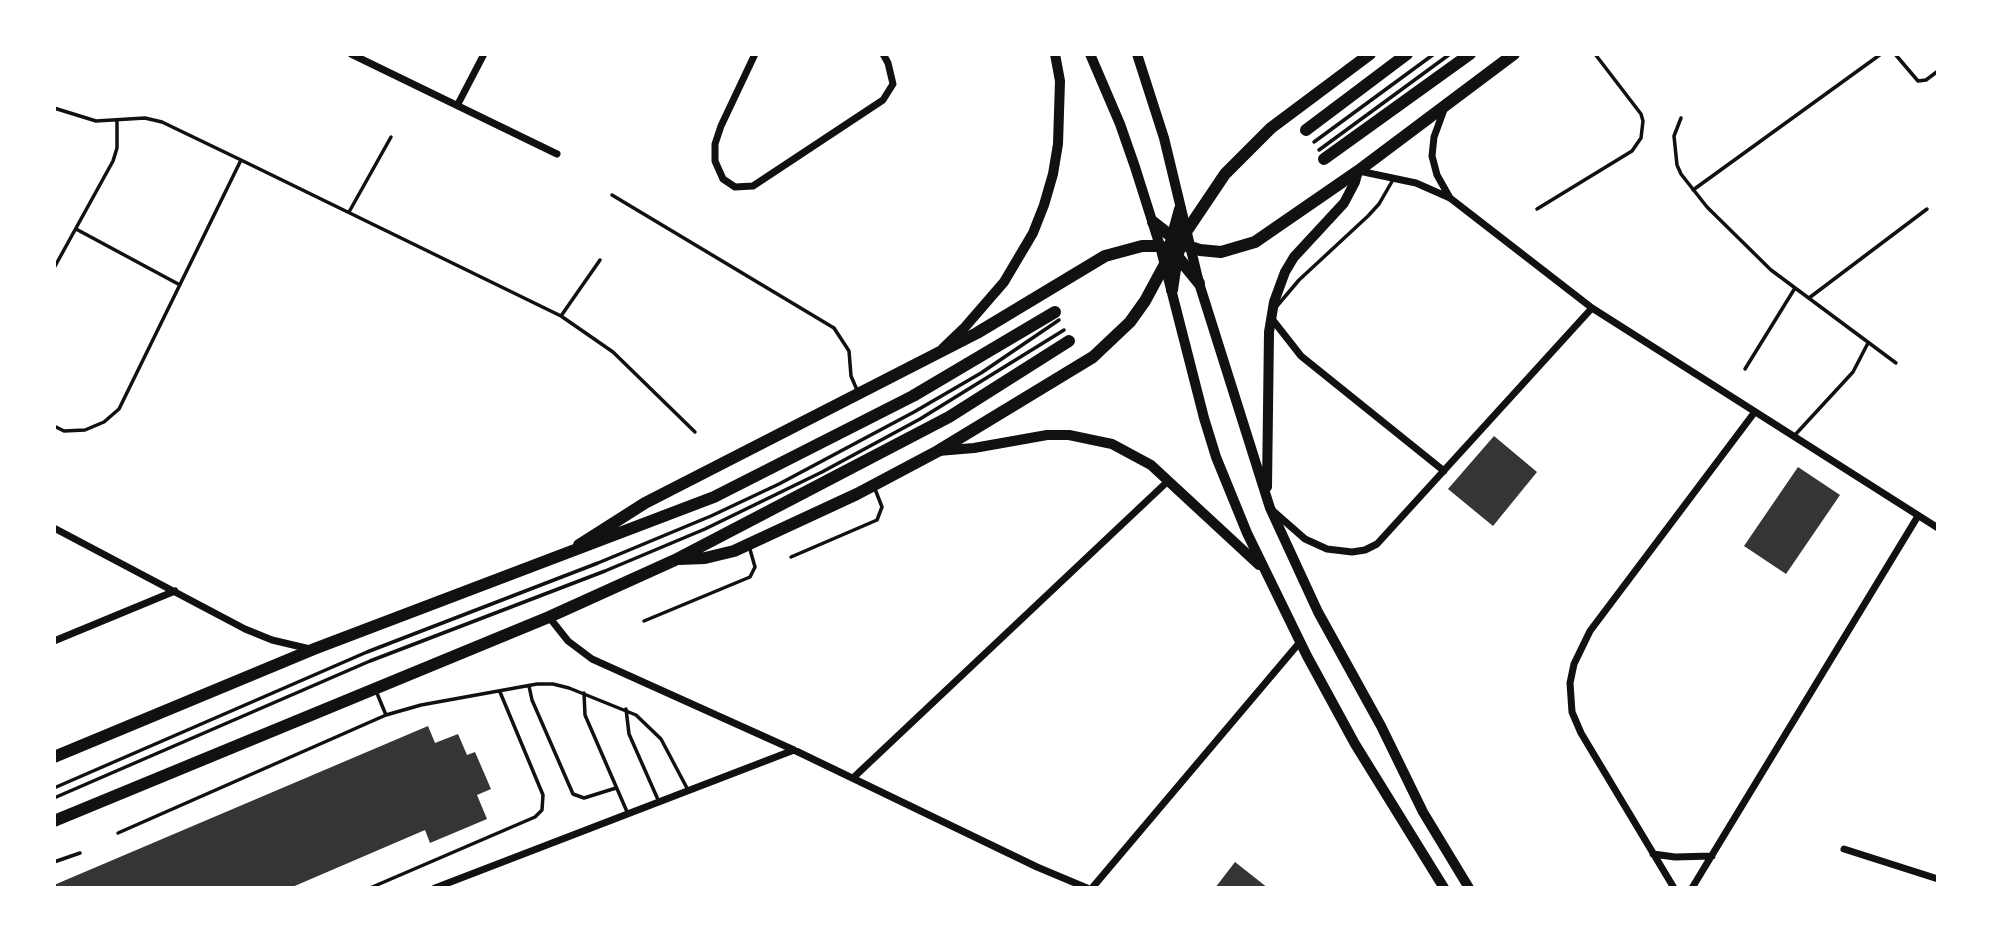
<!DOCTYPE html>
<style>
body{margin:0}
#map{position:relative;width:1992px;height:942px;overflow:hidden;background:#fff;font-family:Ubuntu,sans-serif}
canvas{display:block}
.frame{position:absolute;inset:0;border:56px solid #fff;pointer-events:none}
</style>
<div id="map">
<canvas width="1992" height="942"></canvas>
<div class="frame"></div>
</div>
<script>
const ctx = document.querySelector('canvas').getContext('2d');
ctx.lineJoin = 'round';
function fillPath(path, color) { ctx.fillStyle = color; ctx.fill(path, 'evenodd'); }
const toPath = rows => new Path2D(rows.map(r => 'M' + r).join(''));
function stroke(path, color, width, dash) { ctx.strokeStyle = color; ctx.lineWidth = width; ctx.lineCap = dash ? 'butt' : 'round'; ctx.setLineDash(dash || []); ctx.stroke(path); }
const building = toPath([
 [1494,436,1537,472,1493,526,1448,489],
 [1798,467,1840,495,1786,574,1744,546],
 [428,726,435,743,458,734,467,755,475,752,491,789,477,795,487,819,430,843,425,830,290,888,54,888,54,885],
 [1235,862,1268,888,1215,888]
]);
const service = toPath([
 [1895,54,1918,81,1926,80,1938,71],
 [54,108,96,121,145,118,162,122,241,160,119,409,104,422,85,430,64,431,54,426],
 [1681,118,1674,136,1677,165,1681,174,1707,207,1771,270,1896,363],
 [1314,142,1434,54],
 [1319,150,1450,54],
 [241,160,561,316,613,352,695,432],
 [1693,190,1881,54],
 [612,195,834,328,849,351,851,376,857,390],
 [1537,209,1632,151,1641,138,1643,121,1641,114,1595,54],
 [349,212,391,137],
 [76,229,180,285],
 [54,268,113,161,117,148,117,121],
 [1809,298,1927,209],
 [1277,306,1299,280,1368,216,1379,204,1394,178],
 [561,316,600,260],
 [1745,369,1795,288],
 [1794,436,1853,372,1868,343],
 [791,557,877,520,882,507,875,489],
 [644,621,750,577,755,567,749,546],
 [529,686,532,700,573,794,584,798,616,788],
 [376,691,386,715],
 [584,693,585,715,628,814],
 [626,709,629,734,659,802],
 [54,788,367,652,598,563,711,516,779,484,914,412,981,373,1059,320],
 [54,798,370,661,605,571,705,529,822,472,920,419,1064,330],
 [118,833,386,715,421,705,537,684,553,684,569,688,636,715,661,739,688,790],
 [54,862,80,853],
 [370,888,535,817,542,810,543,795,500,692]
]);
const minor = toPath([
 [351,54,557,154],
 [755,54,721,126,715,144,715,161,723,179,735,187,753,186,883,100,893,84,888,63,883,54],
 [458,104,484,54],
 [1445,107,1434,137,1432,156,1437,175,1450,198],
 [1359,171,1416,183,1450,198,1592,308,1938,528],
 [1272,319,1301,356,1444,471],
 [1273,511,1305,539,1327,549,1352,552,1365,550,1377,544,1592,308],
 [54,528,245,629,272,640,310,649],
 [549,617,568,641,592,659,794,750,1037,867,1087,888],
 [54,641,175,591],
 [853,778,1168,481],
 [1844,849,1938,879],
 [1653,854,1675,857,1712,856],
 [435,888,794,750],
 [1092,888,1300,642],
 [1674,888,1581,733,1572,712,1570,683,1574,664,1590,631,1754,413],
 [1692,888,1918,516]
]);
const secondary = toPath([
 [1090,54,1120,124,1135,167,1160,246,1204,418,1216,457,1247,533,1307,656,1355,744,1444,888],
 [1137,54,1164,138,1199,283,1270,508,1318,612,1381,726,1423,812,1469,888],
 [943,348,965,327,1004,282,1033,233,1044,205,1053,174,1058,144,1060,81,1055,54],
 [938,451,974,448,1047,435,1069,435,1112,444,1151,465,1259,565],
 [1267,487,1269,332,1274,302,1285,272,1294,257,1344,203,1355,182,1358,171]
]);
const trunk = toPath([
 [1306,130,1407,54],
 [1324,159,1470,54],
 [1153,222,1181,244,1200,250,1221,252,1255,242,1358,171,1514,54],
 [1172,290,1177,256,1186,232,1225,174,1271,128,1370,54],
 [579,545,645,503,977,333,1105,256,1142,246,1160,246,1177,256,1199,283],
 [679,559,705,558,734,551,857,494,938,451,1093,357,1130,322,1145,301,1165,264,1180,209],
 [54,757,314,649,714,497,913,396,1055,312],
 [54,821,549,617,675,560,949,417,1069,341]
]);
fillPath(building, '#353535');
stroke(service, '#111', 3.5);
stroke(minor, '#111', 7);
stroke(secondary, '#111', 10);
stroke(trunk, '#111', 12);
</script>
